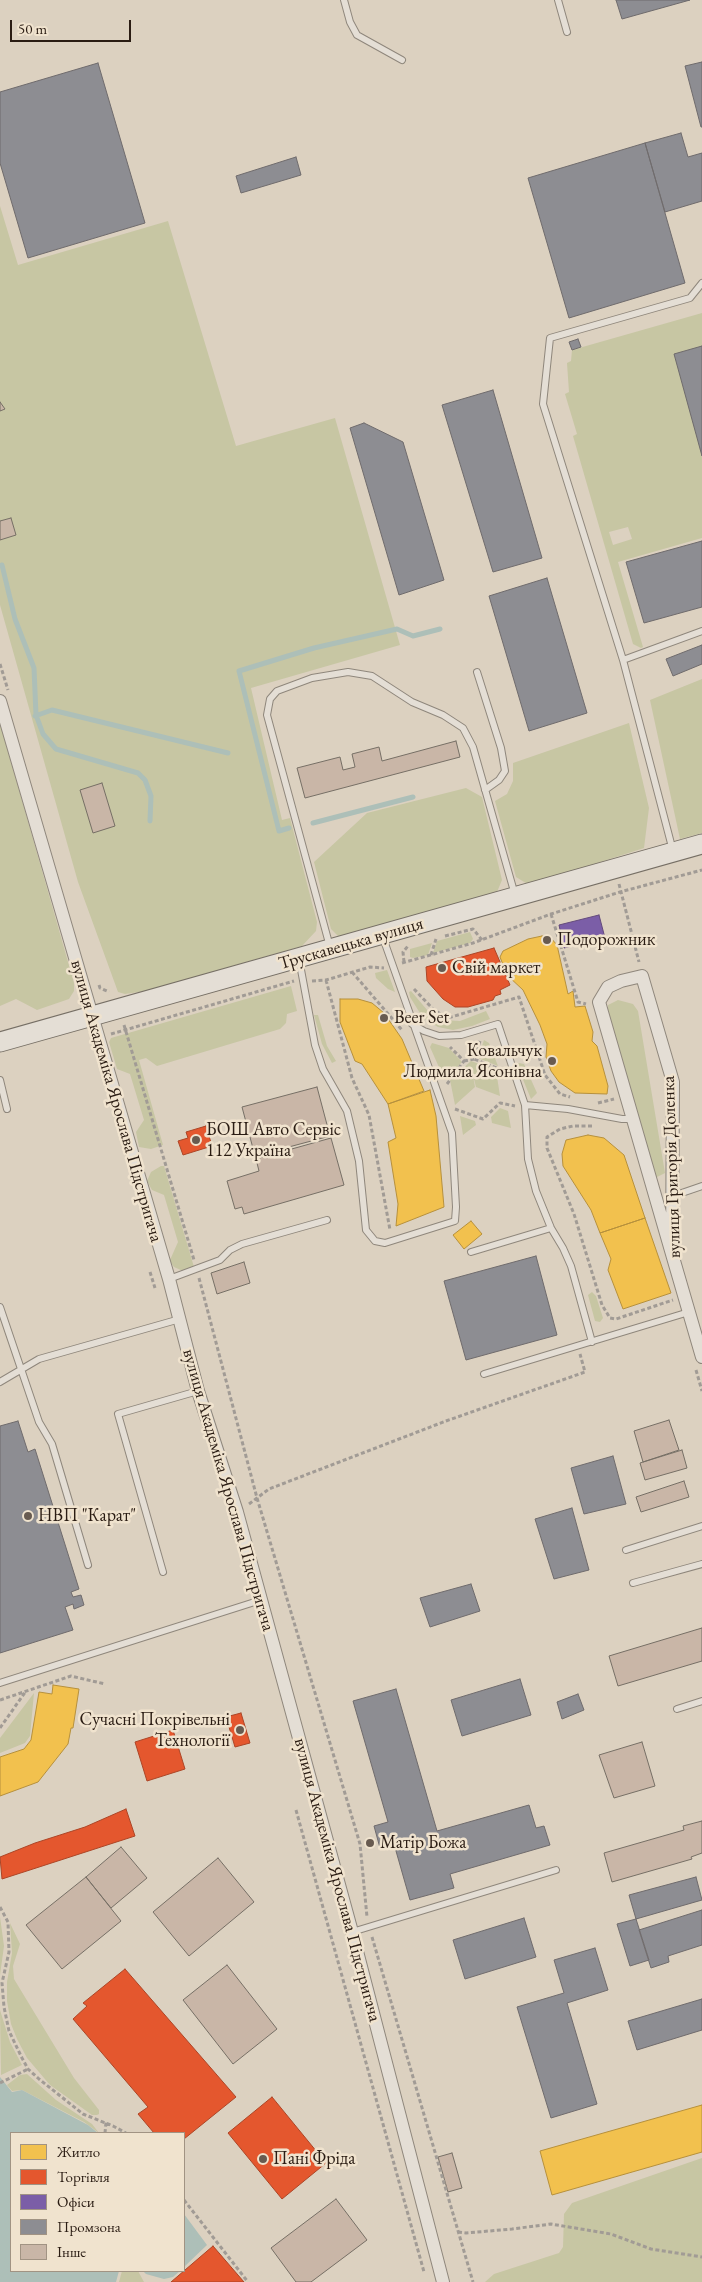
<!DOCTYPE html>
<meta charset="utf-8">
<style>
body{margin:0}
#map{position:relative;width:702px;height:2282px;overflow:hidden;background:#dcd1c0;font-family:"EB Garamond",serif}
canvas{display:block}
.legend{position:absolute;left:10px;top:2132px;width:175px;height:140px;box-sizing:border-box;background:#f0e3ce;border:1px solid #a19383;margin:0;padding:6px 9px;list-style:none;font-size:15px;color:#2a1c13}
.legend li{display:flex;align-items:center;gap:10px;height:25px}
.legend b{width:25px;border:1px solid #a19383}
.scale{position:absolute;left:10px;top:20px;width:121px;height:22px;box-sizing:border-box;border:2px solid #2a1c13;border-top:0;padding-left:6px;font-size:15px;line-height:18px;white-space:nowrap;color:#2a1c13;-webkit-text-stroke:4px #f0e3ce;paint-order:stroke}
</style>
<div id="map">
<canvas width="702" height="2282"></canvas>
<ul class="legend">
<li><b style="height:14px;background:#f2c14e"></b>Житло</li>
<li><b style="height:14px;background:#e4572e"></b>Торгівля</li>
<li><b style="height:14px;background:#7b5ea7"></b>Офіси</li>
<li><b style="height:14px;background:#8d8d92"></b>Промзона</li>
<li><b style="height:14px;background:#c9b6a7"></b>Інше</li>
</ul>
<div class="scale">50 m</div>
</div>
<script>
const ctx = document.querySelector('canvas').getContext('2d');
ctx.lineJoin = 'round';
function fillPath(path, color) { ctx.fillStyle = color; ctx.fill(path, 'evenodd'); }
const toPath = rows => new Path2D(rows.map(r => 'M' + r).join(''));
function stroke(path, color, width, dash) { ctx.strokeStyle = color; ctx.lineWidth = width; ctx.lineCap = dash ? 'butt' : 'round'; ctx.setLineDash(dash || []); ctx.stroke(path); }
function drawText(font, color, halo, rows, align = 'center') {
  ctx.font = font + ' "EB Garamond",serif'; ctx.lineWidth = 5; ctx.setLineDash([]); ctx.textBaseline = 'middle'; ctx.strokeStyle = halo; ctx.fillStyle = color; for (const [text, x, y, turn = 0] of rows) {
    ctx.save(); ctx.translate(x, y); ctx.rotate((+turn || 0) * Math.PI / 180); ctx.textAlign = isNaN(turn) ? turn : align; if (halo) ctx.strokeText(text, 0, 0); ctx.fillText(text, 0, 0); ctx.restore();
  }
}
const green = toPath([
 [0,206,18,265,168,221,236,446,335,418,400,645,251,688,282,820,290,818,317,922,316,931,302,946,146,991,125,994,118,992,78,882,0,605],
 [702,313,702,538,618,562,643,647,641,648,633,644,573,436,577,434,565,394,569,392,567,363,571,361,572,350],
 [628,527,632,539,613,545,609,532],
 [702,679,702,833,680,839,650,700],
 [0,723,74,983,74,991,69,999,37,1010,16,999,0,1006],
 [629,723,649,808,644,848,529,885,516,877,495,801,507,794,513,781,513,763],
 [466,788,482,797,502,880,497,892,339,937,331,929,314,862,367,813],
 [470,932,473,939,470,943,433,953,437,941],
 [432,943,428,955,413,958,410,957,410,949],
 [387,970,395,992,388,989,376,978,375,973],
 [291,986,297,1011,287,1014,286,1023,280,1029,157,1066,146,1058,139,1060,163,1145,151,1149,139,1147,136,1132,144,1120,130,1074,117,1069,109,1042,111,1038],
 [411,991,428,1011,442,1020,460,1021,486,1011,490,1019,472,1026,453,1030,438,1027,423,1018,410,997,409,992],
 [618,1000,633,1004,638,1011,665,1173,657,1177,654,1177,608,1015,608,1005],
 [314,1015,318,1015,327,1046,336,1061,332,1063,322,1044],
 [484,1040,489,1043,498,1066,478,1058],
 [432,1043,449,1048,462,1062,447,1078,442,1074,430,1047],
 [471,1061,496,1070,500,1096,476,1087,472,1071,475,1087,455,1105,450,1080],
 [519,1063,524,1064,537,1093,531,1099,517,1065],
 [500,1108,508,1111,511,1128,492,1123,491,1117],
 [460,1116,475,1121,476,1125,463,1135],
 [161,1166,164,1166,194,1267,183,1271,174,1267,171,1263,170,1260,178,1242,164,1195,152,1190,147,1181,151,1172],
 [592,1292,596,1296,603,1318,600,1322,595,1321,588,1295],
 [34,1693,30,1736,25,1743,0,1753,0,1738],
 [0,1917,4,1946,0,1975],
 [10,1923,20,1944,13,1966,14,1979,74,2078,99,2110,99,2114,97,2115,92,2115,50,2085,27,2058,17,2039,11,2024,7,2001,7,1982,12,1953],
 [0,2010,10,2042,22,2065,1,2075],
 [27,2074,56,2100,92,2124,99,2133,84,2122,22,2090,12,2091,7,2085,20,2075],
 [702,2158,702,2282,485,2282,494,2274,559,2253,563,2247,564,2214,572,2203],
 [122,2271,138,2271,144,2282,119,2282]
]);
const water = toPath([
 [0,2077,12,2092,22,2090,88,2125,98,2133,11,2133,11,2271,119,2271,116,2282,0,2282],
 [184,2214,207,2245,184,2267],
 [143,2271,180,2271,173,2277,164,2279,146,2274]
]);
const homes = toPath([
 [542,936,550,937,557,945,568,994,573,991,575,1007,585,1006,593,1032,592,1041,597,1046,608,1086,607,1094,575,1093,559,1082,551,1071,546,1057,547,1044,540,1025,523,990,507,975,500,957,503,951,528,939,542,936],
 [340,999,358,999,372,1003,384,1013,402,1039,424,1091,388,1104,362,1064,355,1061,340,1022,340,999],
 [430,1090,436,1116,444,1207,396,1226,398,1204,388,1142,396,1138,388,1104,430,1090],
 [588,1135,604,1138,624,1155,645,1218,600,1233,591,1210,563,1166,562,1154,566,1140,588,1135],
 [645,1218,671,1293,623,1309,608,1270,611,1259,600,1233,645,1218],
 [471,1221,482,1234,464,1249,453,1235,471,1221],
 [53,1685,79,1689,73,1728,71,1728,68,1744,38,1782,0,1796,0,1757,24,1749,31,1740,39,1692,52,1694,53,1685],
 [702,2105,702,2152,552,2195,540,2151,702,2105]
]);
const shops = toPath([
 [494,948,510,985,500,990,501,994,495,996,493,1000,468,1007,455,1007,443,999,427,981,426,967,494,948],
 [206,1126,212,1146,183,1155,178,1141,188,1138,186,1132,206,1126],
 [241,1713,250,1743,235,1747,226,1717,241,1713],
 [173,1730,185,1769,147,1781,135,1742,173,1730],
 [126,1809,135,1836,2,1879,0,1857,35,1843,85,1827,126,1809],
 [125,1969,236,2097,184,2139,184,2133,154,2133,138,2114,148,2107,73,2019,87,2006,83,2003,125,1969],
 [272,2097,326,2163,282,2199,228,2133,272,2097],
 [213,2246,244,2282,171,2282,213,2246]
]);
const offices = toPath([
 [599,915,605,938,564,948,559,925,599,915]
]);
const industry = toPath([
 [616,0,690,0,622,19,616,0],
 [702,62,702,127,701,127,685,66,702,62],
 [98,63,145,223,28,258,0,163,0,92,98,63],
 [681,133,688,157,702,153,702,201,665,212,645,143,681,133],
 [645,143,685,283,569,318,528,178,645,143],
 [296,157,301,175,241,193,236,176,296,157],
 [578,339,581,347,572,350,569,342,578,339],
 [702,346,702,456,674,354,702,346],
 [493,390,542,558,493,572,442,405,493,390],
 [364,423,403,442,444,580,399,595,350,428,364,423],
 [702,541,702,607,644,623,626,562,702,541],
 [547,578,587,713,529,731,489,596,547,578],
 [702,645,702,664,673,676,666,659,702,645],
 [536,1256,557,1335,466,1360,444,1281,536,1256],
 [18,1421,28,1452,35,1449,79,1589,71,1592,73,1597,81,1595,84,1605,74,1609,73,1604,65,1607,73,1630,0,1653,0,1426,18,1421],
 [613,1456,626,1504,584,1514,571,1468,613,1456],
 [572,1508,589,1570,554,1579,535,1519,572,1508],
 [471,1584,480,1611,430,1627,420,1598,471,1584],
 [520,1679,531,1715,462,1736,451,1700,520,1679],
 [396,1689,437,1831,529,1805,536,1828,544,1826,550,1845,450,1874,454,1888,410,1900,394,1844,380,1848,374,1826,388,1822,353,1701,396,1689],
 [578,1694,584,1710,562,1719,557,1702,578,1694],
 [696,1877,702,1900,636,1919,629,1895,696,1877],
 [702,1910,702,1945,668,1956,669,1962,651,1968,639,1930,702,1910],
 [524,1918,536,1957,465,1979,453,1940,524,1918],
 [636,1919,649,1960,630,1966,617,1924,636,1919],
 [595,1948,608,1990,567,2003,597,2104,551,2118,517,2007,564,1993,554,1960,595,1948],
 [702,1999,702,2030,637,2050,628,2021,702,1999]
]);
const stream = toPath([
 [2,565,15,619,34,668,36,715,43,734,56,749,138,773,145,780,151,796,150,821],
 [35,716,52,710,228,753],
 [313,823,413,797],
 [289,828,279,831,239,671,314,648,397,629,413,636,440,629]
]);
const building = toPath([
 [0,402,5,409,0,411,0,402],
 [11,518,16,535,0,540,0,521,11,518],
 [456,741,460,757,305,798,297,768,340,757,343,770,355,767,352,754,379,747,382,761,456,741],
 [102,783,115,826,93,833,80,790,102,783],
 [317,1087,330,1136,255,1156,242,1107,317,1087],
 [331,1138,344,1185,244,1214,242,1207,235,1209,227,1181,259,1171,256,1159,331,1138],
 [244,1262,250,1283,217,1294,211,1273,244,1262],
 [669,1420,679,1450,643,1462,634,1431,669,1420],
 [682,1450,687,1468,645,1480,640,1463,682,1450],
 [684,1481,689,1497,641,1512,636,1497,684,1481],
 [702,1628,702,1661,618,1686,609,1656,702,1628],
 [642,1742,655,1786,614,1798,599,1755,642,1742],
 [702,1821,702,1853,691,1857,692,1859,612,1882,604,1853,684,1830,683,1826,702,1821],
 [121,1847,147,1878,111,1908,86,1877,121,1847],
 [218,1858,254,1902,189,1956,153,1912,218,1858],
 [86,1877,121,1921,62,1969,26,1925,86,1877],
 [227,1965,277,2029,233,2064,183,2000,227,1965],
 [452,2153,462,2188,448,2192,438,2157,452,2153],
 [336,2199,367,2240,311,2282,296,2282,271,2248,336,2199]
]);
const path = toPath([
 [0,664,8,690],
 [619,884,639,962],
 [551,914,578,1002,586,1004],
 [445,936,473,929,482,940],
 [431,955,436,939],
 [404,962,403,952,408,946],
 [402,963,473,943,551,914,620,892,702,870],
 [352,972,402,1030],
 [326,980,352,1078,369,1115,390,1230],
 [312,981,326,980,370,967,384,968],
 [99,985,100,988,109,992],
 [414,989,432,1008,443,1016,451,1017,519,997,545,1075,560,1094,570,1097],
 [124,1025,194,1260],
 [111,1034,294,981],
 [480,1041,474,1059,502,1070],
 [517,1053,535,1046],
 [464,1061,474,1059],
 [447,1084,464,1061,450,1047],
 [598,1103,614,1099],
 [455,1109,483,1119,500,1103,515,1106],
 [592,1126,573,1126,560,1129,547,1137,547,1148,574,1214,602,1305,610,1318,616,1319,673,1300],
 [150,1272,155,1288],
 [199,1278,257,1498,360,1844,367,1917],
 [696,1370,702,1391],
 [249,1504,269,1489,446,1421,585,1372,580,1354],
 [0,1700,71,1676,105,1684],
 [0,1728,26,1691],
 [296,1810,424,2272],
 [0,1907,8,1922,9,1952,2,1983,4,2007,9,2031,22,2058,28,2069,39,2079,83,2114,113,2126,126,2133],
 [372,1937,473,2282],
 [0,2083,28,2069],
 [105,2133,106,2122],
 [184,2200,248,2282],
 [458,2232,466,2233,512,2229,551,2224,611,2234,651,2249,702,2257]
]);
const lane = toPath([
 [344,0,350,22,357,35,402,60],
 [558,0,567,32],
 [623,660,702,631],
 [477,672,501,748,505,771,499,780,485,790],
 [673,851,623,660,543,404,550,338,690,298,702,283],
 [330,947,267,715,270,699,277,691,312,678,348,672,372,676,412,702,443,715,463,728,473,747,515,895],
 [299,959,315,1045,323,1069,347,1111,359,1161,366,1230,375,1241,385,1243,455,1221,456,1207,452,1133,382,935],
 [412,1024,424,1031,439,1036,461,1035,498,1024,525,1105,568,1109,622,1119,633,1119],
 [0,1080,7,1109],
 [525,1105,528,1159,536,1191,551,1228,563,1248,571,1266,592,1342],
 [673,1196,702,1186],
 [471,1252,551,1228],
 [169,1279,220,1260,230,1250,242,1244,327,1220],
 [0,1307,39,1422,52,1444,88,1565],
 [484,1374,689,1312],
 [0,1382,39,1359,180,1319],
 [626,1550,702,1526],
 [163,1572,118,1414,198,1391],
 [633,1583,702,1564],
 [0,1683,261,1600],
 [677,1709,702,1701],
 [352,1932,556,1870]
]);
const street = toPath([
 [0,701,169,1279,198,1391,237,1512,352,1932,443,2282],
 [672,1254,599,1002,608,987,621,981,642,976,673,1082,672,1254,702,1357]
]);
const secondary = toPath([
 [0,1042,702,844]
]);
const markers = [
 [547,940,5,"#685b50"],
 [442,968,5,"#685b50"],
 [384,1018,5,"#685b50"],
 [552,1061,5,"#685b50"],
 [196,1140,5,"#685b50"],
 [28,1516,5,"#685b50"],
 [240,1730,5,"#685b50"],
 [370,1843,5,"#685b50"],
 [263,2159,5,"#685b50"]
];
const poiNames = [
 ["Подорожник",557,940],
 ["Свiй маркет",452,968],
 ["Beer Set",394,1018],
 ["Ковальчук",542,1051,"right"],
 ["Людмила Ясонівна",542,1072,"right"],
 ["БОШ Авто Сервіс",206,1130],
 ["112 Україна",206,1151],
 ["НВП \"Карат\"",38,1516],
 ["Сучасні Покрівельні",230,1720,"right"],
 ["Технології",230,1741,"right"],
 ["Матір Божа",380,1843],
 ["Пані Фріда",273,2159]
];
const streetNames = [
 ["Трускавецька вулиця",351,944,-16],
 ["вулиця Академіка Ярослава Підстригача",116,1101,74],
 ["вулиця Григорія Доленка",672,1167,-92],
 ["вулиця Академіка Ярослава Підстригача",228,1490,74],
 ["вулиця Академіка Ярослава Підстригача",337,1880,75]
];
fillPath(green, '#c7c6a3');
fillPath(water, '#adbfb8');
fillPath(homes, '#f2c14e');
stroke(homes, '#b6903c', 1);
fillPath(shops, '#e4572e');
stroke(shops, '#ac4526', 1);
fillPath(offices, '#7b5ea7');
stroke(offices, '#634a7b', 1);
fillPath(industry, '#8d8d92');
stroke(industry, '#6f6b6c', 1);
stroke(stream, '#adbfb8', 5);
fillPath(building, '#c9b6a7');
stroke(building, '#766f65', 1);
stroke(lane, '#8f877c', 8);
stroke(street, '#8f877c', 14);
stroke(secondary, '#766f65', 21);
stroke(path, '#a19b95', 3, [4, 2.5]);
stroke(lane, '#e4ded5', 6);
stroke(street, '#e4ded5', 12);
stroke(secondary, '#e4ded5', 19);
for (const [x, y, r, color] of markers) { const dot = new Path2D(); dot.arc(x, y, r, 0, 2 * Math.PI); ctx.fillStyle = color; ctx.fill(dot); stroke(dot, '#f0e3ce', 2); }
drawText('18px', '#2a1c13', '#f0e3ce', poiNames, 'left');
drawText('18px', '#2a1c13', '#f0e3ce', streetNames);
</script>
